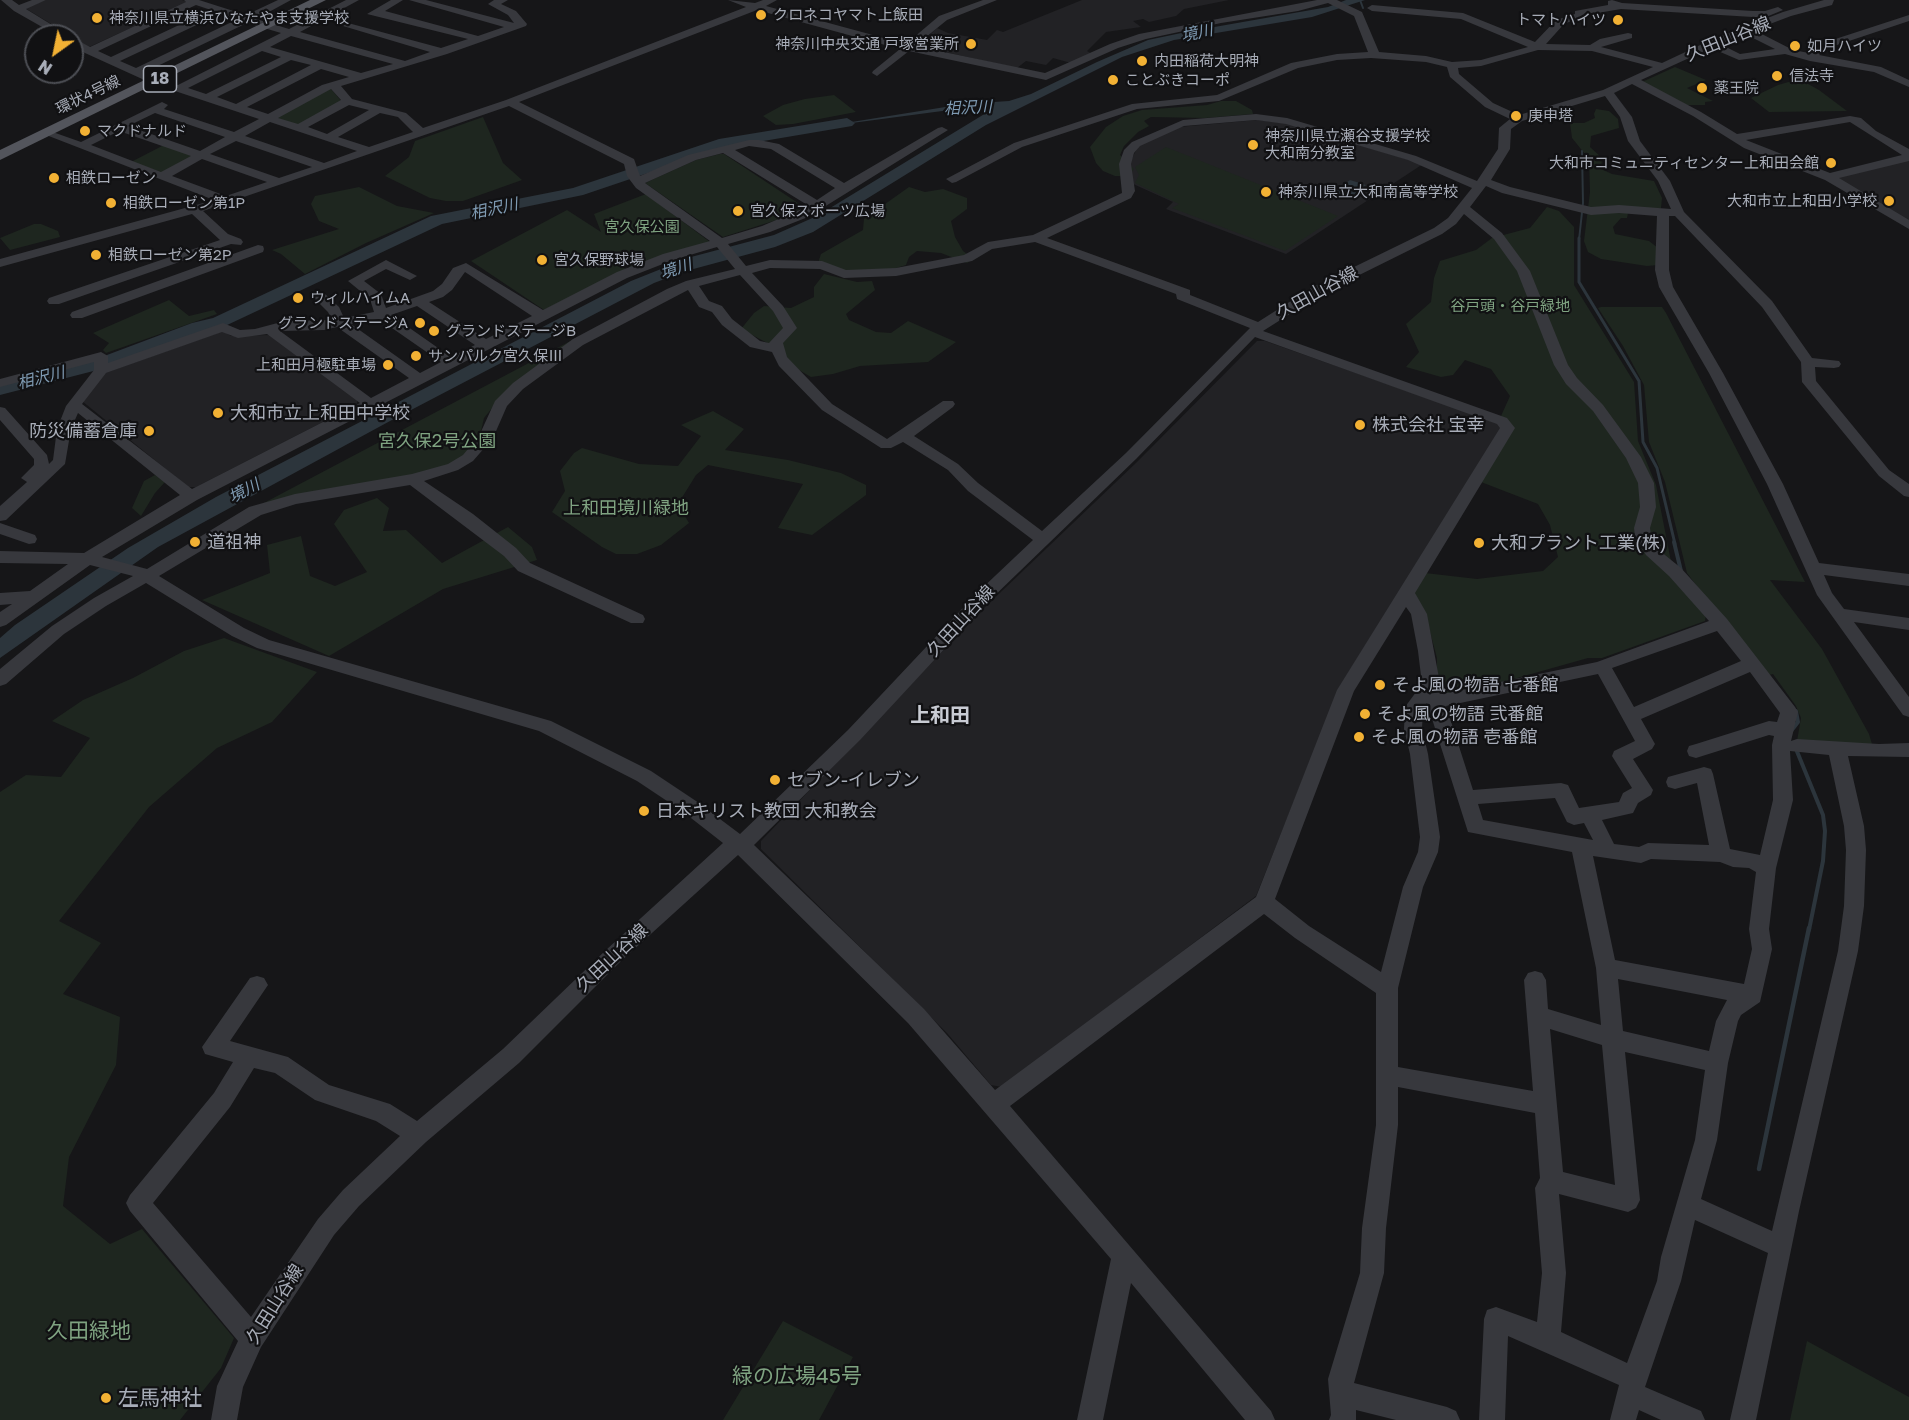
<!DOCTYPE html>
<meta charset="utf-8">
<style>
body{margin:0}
#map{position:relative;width:1909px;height:1420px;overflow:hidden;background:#161618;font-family:"Golos Text",sans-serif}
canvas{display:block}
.north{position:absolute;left:24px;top:24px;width:60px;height:60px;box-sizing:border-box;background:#111113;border:2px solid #4d4f55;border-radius:50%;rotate:213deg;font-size:16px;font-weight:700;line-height:24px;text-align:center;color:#a8adb8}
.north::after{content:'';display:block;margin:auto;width:21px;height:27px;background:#f2b134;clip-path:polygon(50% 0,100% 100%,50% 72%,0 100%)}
</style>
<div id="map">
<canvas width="1909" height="1420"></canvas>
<div class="north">N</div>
</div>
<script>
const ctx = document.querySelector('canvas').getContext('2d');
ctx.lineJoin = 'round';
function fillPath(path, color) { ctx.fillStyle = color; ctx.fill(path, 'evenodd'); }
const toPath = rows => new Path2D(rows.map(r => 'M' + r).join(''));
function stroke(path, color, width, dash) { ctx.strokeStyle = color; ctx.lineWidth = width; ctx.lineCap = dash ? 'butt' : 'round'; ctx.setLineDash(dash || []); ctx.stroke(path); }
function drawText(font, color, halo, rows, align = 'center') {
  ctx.font = font + ' "Golos Text","Noto Sans JP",sans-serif'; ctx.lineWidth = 4.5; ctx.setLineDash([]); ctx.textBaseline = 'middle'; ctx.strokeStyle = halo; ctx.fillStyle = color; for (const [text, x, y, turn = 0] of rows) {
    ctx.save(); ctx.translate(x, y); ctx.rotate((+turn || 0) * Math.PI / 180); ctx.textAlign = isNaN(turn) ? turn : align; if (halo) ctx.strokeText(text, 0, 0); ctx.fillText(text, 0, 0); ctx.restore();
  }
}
const built = toPath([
 [46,0,182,0,188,2,89,47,25,8],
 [1082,0,1229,0,1184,9,1176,16,1149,22,1143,19,1133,21,1141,27,1106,32,1087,51,1092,54,1071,63,1053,58,1046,65,1026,61,1017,68,918,46,937,28,948,33,987,40,997,30,1003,32],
 [1257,120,1285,123,1423,164,1286,254,1166,209,1173,202,1131,183,1130,162,1139,145,1179,127],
 [1909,158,1909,224,1831,177],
 [223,331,231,336,270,335,358,400,356,405,196,487,188,487,82,401,100,375],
 [1257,341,1265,341,1498,423,1502,428,1340,686,1256,896,1002,1087,991,1085,947,1033,761,849,761,841,981,611,1137,462]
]);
const green = toPath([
 [1675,67,1706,80,1687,88,1713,101,1705,102,1705,105,1687,105,1642,82],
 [1799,79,1819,90,1847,111,1769,112,1751,98,1778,85],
 [330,88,343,103,298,126,276,118],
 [834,95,856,112,793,124,776,125,763,116,783,105,805,99],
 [1221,101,1236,101,1252,110,1253,114,1205,118,1151,117,1144,121,1149,126,1138,132,1124,146,1120,155,1134,169,1128,176,1115,176,1103,171,1096,163,1090,147,1106,127,1123,116,1142,110,1207,105],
 [1596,109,1609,111,1618,119,1619,128,1591,136,1590,147,1602,158,1601,169,1612,174,1654,181,1662,198,1661,208,1629,208,1627,218,1621,218,1613,227,1615,234,1649,241,1658,248,1658,265,1647,266,1601,259,1588,252,1584,241,1590,192,1589,159,1572,138,1570,123,1584,123,1595,118,1594,114],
 [483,117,503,163,522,180,463,201,446,201,430,198,385,176,409,157,415,141],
 [164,145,196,156,164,173,131,162],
 [1166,147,1338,216,1285,251,1172,208,1179,204,1135,183,1139,175,1135,167],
 [720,154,724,154,804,207,786,217,723,237,645,183,696,160],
 [359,187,397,206,434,213,366,243,305,274,281,254,272,250,339,229,319,221,311,204,315,196],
 [909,187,925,192,943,189,967,198,967,209,951,221,955,237,963,251,974,259,967,263,941,253,917,251,909,257,906,265,880,273,849,272,818,263,821,254,863,230,864,219],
 [646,194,710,242,630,268,612,258,609,260,626,269,544,310,471,261,567,210,601,232,594,214],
 [1547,207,1559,211,1574,227,1574,285,1634,382,1638,441,1656,485,1675,582,1706,615,1705,621,1602,658,1588,658,1446,698,1437,682,1437,658,1429,628,1414,591,1425,573,1477,579,1543,571,1558,557,1550,525,1538,504,1481,482,1512,431,1501,416,1510,396,1491,369,1465,360,1453,375,1441,377,1406,367,1419,352,1406,324,1431,302,1434,278,1440,261,1476,250,1492,238,1530,228],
 [34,224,41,224,58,231,60,237,10,250,0,238],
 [824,274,857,282,872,281,875,290,846,314,849,320,876,332,891,333,908,321,956,342,928,362,860,366,833,374,811,377,799,370,773,346,741,329,754,313,764,306,791,308,814,297,814,287],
 [169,300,189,316,214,310,217,314,106,353,103,350,109,343,93,333],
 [1601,307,1662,307,1666,313,1805,582,1770,580,1822,649,1869,734,1874,751,1797,741,1801,718,1796,706,1773,674,1765,676,1687,573,1665,482,1649,442,1644,385,1623,346,1598,308],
 [578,337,501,397,484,418,481,431,466,454,450,465,432,471,262,504],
 [713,411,744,429,725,450,788,460,841,473,866,485,866,495,812,535,778,528,803,484,708,465,696,475,678,504,689,523,661,545,637,554,616,554,602,547,552,512,565,491,560,471,574,453,582,448,639,464,678,466,701,436,681,425],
 [155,475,165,482,155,493,141,516,132,508,144,481],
 [377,498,389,508,383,531,406,530,442,563,508,527,532,547,537,560,443,589,329,656,202,600,270,573,267,545,301,536,310,576,335,586,367,572,334,524,344,510],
 [224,638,317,672,272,722,217,748,149,807,59,921,101,943,63,994,120,1017,116,1065,69,1157,63,1206,110,1244,142,1229,234,1338,221,1368,180,1420,0,1420,0,792,26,775,61,777,90,738,52,721,83,700,133,678,184,651],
 [783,1321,853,1357,819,1420,723,1420],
 [1807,1341,1909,1397,1909,1420,1790,1420]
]);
const water = toPath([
 [1346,0,1365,0,1312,17,1174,40,1122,57,986,125,813,232,775,247,686,271,654,283,390,421,158,547,0,658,0,638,15,625,128,548,216,497,631,281,691,257,774,235,817,216,991,110,980,106,814,128,964,104,1009,101,1031,94,1097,62,1148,40,1186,32,1328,7],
 [1350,180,1366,185,1350,199,1333,193]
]);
const streamFar3 = toPath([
 [1360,0,1363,8],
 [1579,240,1583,203,1582,151]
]);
const streamFar2 = toPath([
 [1579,238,1579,282,1639,381,1643,442,1657,468,1675,544]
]);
const streamFar1 = toPath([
 [1674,542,1681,571],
 [1791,731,1798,722,1796,711],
 [1796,749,1823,815,1825,831,1823,861,1809,930]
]);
const stream = toPath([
 [1759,1169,1809,928]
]);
const river = toPath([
 [847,118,855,123,852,126,722,148,583,195,442,224,225,326,204,331,113,366,0,395,0,383,99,358,192,323,213,318,431,216,573,188,719,139,847,118]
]);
const minor = toPath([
 [1,0,12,0,19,5,32,0,46,0,26,9,70,36,58,36,14,11,1,0],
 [184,0,199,0,246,15,278,0,291,0,256,19,289,29,346,0,359,0,300,32,405,61,430,52,343,26,348,23,441,48,468,39,367,14,391,0,403,0,385,11,478,36,504,27,409,0,426,0,514,23,508,15,488,4,494,0,508,0,501,4,516,11,527,24,526,26,447,54,341,86,352,99,406,113,423,128,506,100,746,7,728,0,755,3,763,0,777,0,766,6,906,44,939,16,983,0,997,0,947,20,915,46,1045,73,1110,44,1139,34,1317,0,1337,0,1362,12,1379,52,1426,56,1452,62,1481,60,1528,47,1461,19,1372,11,1367,8,1372,5,1463,13,1535,42,1556,20,1575,14,1575,11,1608,5,1608,1,1612,0,1622,3,1753,11,1765,11,1778,7,1783,10,1766,17,1753,17,1621,9,1586,15,1564,24,1546,44,1590,45,1600,39,1628,33,1632,34,1632,38,1601,47,1662,63,1713,39,1783,12,1824,0,1834,0,1832,5,1791,16,1754,30,1793,50,1809,53,1817,45,1909,15,1909,21,1825,49,1819,55,1881,67,1909,80,1909,87,1874,72,1810,61,1785,54,1739,60,1711,48,1641,80,1701,112,1737,134,1850,116,1861,118,1876,131,1909,149,1909,161,1839,178,1909,220,1909,229,1825,180,1744,148,1693,116,1632,84,1614,93,1632,117,1640,141,1670,181,1684,212,1772,301,1812,358,1839,361,1841,364,1839,367,1834,368,1815,367,1816,381,1889,470,1909,484,1909,497,1904,496,1879,476,1802,382,1801,362,1762,307,1675,216,1669,216,1669,270,1673,287,1723,373,1783,484,1819,563,1909,574,1909,586,1824,575,1832,593,1844,609,1909,618,1909,630,1854,622,1909,697,1909,717,1903,715,1817,595,1767,484,1709,373,1659,287,1655,270,1657,216,1619,213,1591,215,1502,193,1486,186,1470,207,1502,233,1530,271,1568,365,1577,378,1603,405,1641,457,1654,483,1656,507,1650,528,1651,536,1660,551,1681,568,1727,619,1795,707,1798,712,1791,741,1797,739,1879,744,1909,743,1909,757,1848,756,1864,826,1866,850,1864,906,1858,951,1799,1211,1756,1420,1730,1420,1768,1253,1695,1220,1681,1281,1645,1387,1701,1411,1705,1420,1661,1420,1639,1410,1636,1420,1610,1420,1619,1385,1508,1336,1505,1420,1479,1420,1484,1319,1487,1310,1496,1307,1537,1322,1542,1273,1535,1188,1540,1178,1535,1113,1398,1087,1398,1125,1386,1228,1384,1273,1354,1383,1447,1407,1456,1411,1460,1420,1396,1420,1356,1410,1356,1420,1329,1420,1331,1415,1328,1379,1360,1273,1362,1228,1376,1125,1376,993,1295,938,1264,914,1010,1106,1271,1411,1275,1420,1245,1420,1131,1283,1103,1420,1077,1420,1111,1259,908,1023,738,855,620,962,519,1063,426,1142,359,1206,334,1235,261,1347,243,1387,237,1420,211,1420,217,1386,238,1341,130,1211,126,1203,130,1195,214,1093,233,1062,205,1054,202,1047,250,978,257,976,264,978,268,985,230,1041,288,1057,329,1085,390,1104,417,1121,503,1049,606,950,723,843,682,811,637,781,539,731,257,648,232,636,146,583,106,606,64,634,6,684,0,686,0,669,52,626,94,598,133,576,90,565,6,625,0,627,0,612,12,604,0,605,0,593,30,591,68,564,0,563,0,551,84,553,180,495,78,413,71,429,65,464,6,520,0,521,0,506,27,482,21,478,34,465,34,459,0,420,0,407,5,408,47,455,49,464,53,460,57,429,66,406,94,370,94,362,0,387,0,379,101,352,108,356,108,363,223,323,240,330,255,329,285,321,332,320,328,312,313,297,320,293,325,294,339,307,344,318,374,312,370,299,348,281,386,260,417,276,410,280,386,269,364,281,381,294,386,308,433,291,442,284,453,268,466,263,543,310,617,272,663,254,710,241,636,188,627,176,624,164,509,106,203,211,228,234,241,239,243,242,241,245,231,244,59,304,49,304,47,301,49,298,220,240,192,214,0,267,0,259,214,200,41,133,47,130,81,142,162,102,168,105,164,109,234,132,259,119,151,83,85,53,72,45,72,37,90,47,186,2,184,0],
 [1328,3,1354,16,1368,52,1337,54,1291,63,1217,95,1132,104,1014,143,946,179,952,183,956,182,1022,147,1137,109,1219,101,1298,68,1337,60,1371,58,1426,62,1447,67,1450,77,1485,107,1510,119,1499,128,1498,149,1477,181,1416,156,1287,118,1256,114,1183,120,1132,142,1124,150,1119,164,1122,193,1033,235,988,242,964,255,896,268,846,270,822,261,770,260,746,266,728,244,770,232,808,217,948,130,942,127,938,128,844,183,779,144,759,140,749,140,688,155,640,176,634,159,519,102,757,10,900,49,873,71,872,73,877,76,909,51,1046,80,1118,48,1146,39,1221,23,1298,11,1328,3],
 [196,5,211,10,111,57,98,51,196,5],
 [220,14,238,19,136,68,120,61,220,14],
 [247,23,281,33,178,85,145,72,247,23],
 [1745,34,1775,49,1740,54,1720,44,1745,34],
 [291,36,393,64,361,73,270,47,291,36],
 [1538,50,1592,51,1653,67,1603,90,1519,115,1493,103,1459,74,1458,68,1481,66,1538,50],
 [262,51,281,57,206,94,188,88,262,51],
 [291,60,311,65,236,104,217,97,291,60],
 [321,69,349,77,322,85,268,114,247,107,321,69],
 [331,89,341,100,298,124,278,118,331,89],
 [1605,96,1620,117,1628,141,1658,181,1671,209,1619,205,1591,207,1510,187,1491,180,1510,149,1511,129,1522,121,1605,96],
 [349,105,369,110,327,134,308,127,349,105],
 [155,113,225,137,200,151,128,126,155,113],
 [380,113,398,117,413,132,369,147,338,137,380,113],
 [1256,120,1286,124,1408,160,1472,188,1448,218,1434,228,1313,287,1258,322,1190,295,1190,290,1047,238,1131,198,1135,191,1131,164,1134,153,1140,146,1184,126,1256,120],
 [270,122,357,151,324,163,245,136,270,122],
 [1850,122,1902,155,1830,173,1746,140,1850,122],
 [119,131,191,156,161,172,91,145,119,131],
 [236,141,312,167,279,178,210,154,236,141],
 [749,146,771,149,835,188,817,200,735,150,749,146],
 [723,153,809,206,762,226,722,238,645,183,696,160,723,153],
 [202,159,267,182,226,196,172,176,202,159],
 [1464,214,1494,239,1517,271,1554,365,1566,384,1593,411,1626,458,1638,483,1640,507,1634,528,1635,536,1646,555,1669,576,1709,621,1597,662,1442,694,1427,614,1415,593,1515,428,1507,418,1263,331,1323,293,1442,234,1456,224,1464,214],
 [1035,242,1176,294,1177,299,1250,328,1126,453,1042,531,978,483,958,464,914,436,953,407,955,404,953,401,943,401,887,439,832,404,787,357,783,343,797,328,783,306,752,273,770,268,820,269,844,278,896,276,972,261,992,249,1035,242],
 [717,247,735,269,686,281,667,289,573,339,513,383,495,401,479,436,463,455,448,464,412,474,295,494,249,507,147,569,102,557,197,500,627,278,673,260,717,247],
 [465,272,532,316,486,339,429,302,443,297,452,290,465,272],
 [740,275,773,311,783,328,769,343,760,341,732,319,722,306,709,301,699,286,740,275],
 [688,290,699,307,712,312,722,325,750,347,772,352,779,366,822,410,881,448,891,448,903,442,948,470,968,491,1033,540,977,593,848,730,740,834,696,801,651,771,551,721,269,640,244,628,159,576,261,515,296,504,410,485,504,556,518,571,631,623,643,623,645,619,643,615,530,563,516,548,473,514,424,481,458,470,473,461,493,438,507,406,523,389,583,345,688,290],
 [417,306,475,345,451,357,391,315,417,306],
 [379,319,441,362,420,373,351,324,379,319],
 [337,327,409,378,371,398,280,331,324,330,337,327],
 [222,332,238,338,267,334,360,403,192,489,82,404,106,373,222,332],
 [1255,337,1497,424,1500,428,1337,690,1256,897,995,1090,924,1009,754,845,860,740,989,601,1136,459,1255,337],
 [1406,607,1411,614,1418,651,1422,684,1405,707,1404,729,1410,754,1420,837,1418,852,1403,887,1381,972,1309,926,1275,899,1354,691,1406,607],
 [1717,631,1741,661,1634,707,1612,668,1717,631],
 [1750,672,1780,713,1777,722,1769,721,1696,744,1689,746,1687,751,1689,756,1696,758,1769,735,1774,736,1772,745,1773,800,1760,855,1730,849,1713,774,1711,769,1704,767,1668,777,1666,782,1668,787,1675,789,1697,783,1709,845,1648,843,1639,847,1614,844,1602,820,1633,813,1638,803,1651,795,1653,790,1633,759,1652,749,1655,744,1641,719,1750,672],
 [1598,674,1635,741,1614,751,1612,756,1632,788,1623,793,1619,802,1579,808,1568,785,1561,783,1473,790,1446,706,1598,674],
 [1427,703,1468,832,1572,852,1596,968,1601,1025,1548,1009,1546,980,1542,973,1535,971,1528,973,1524,980,1533,1091,1398,1067,1398,988,1423,887,1438,852,1440,837,1428,754,1422,729,1423,708,1427,703],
 [1790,751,1829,755,1844,826,1846,850,1844,906,1838,951,1772,1231,1701,1199,1717,1140,1728,1063,1738,1021,1741,1015,1760,1002,1772,949,1769,929,1776,868,1793,800,1790,751],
 [1555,798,1567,822,1574,825,1584,823,1593,840,1483,820,1478,804,1555,798],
 [1593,856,1641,863,1651,859,1720,862,1733,867,1749,868,1756,872,1749,929,1752,949,1744,984,1615,960,1593,856],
 [1618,979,1727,1000,1716,1021,1709,1051,1623,1031,1618,979],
 [1550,1029,1602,1045,1615,1185,1563,1172,1550,1029],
 [1625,1052,1705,1070,1695,1140,1661,1257,1657,1281,1627,1363,1561,1332,1566,1273,1559,1194,1628,1212,1636,1208,1640,1200,1625,1052],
 [254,1068,275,1073,315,1100,376,1121,400,1136,343,1190,318,1219,251,1317,153,1203,230,1107,254,1068],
 [258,245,263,246,264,249,263,252,82,318,72,318,70,315,72,312,258,245],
 [0,523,35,535,37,539,35,543,29,544,0,534,0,523]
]);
const major = toPath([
 [310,0,326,0,0,160,0,150,310,0]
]);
const markers = [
 [761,15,6,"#f2b134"],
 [97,18,6,"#f2b134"],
 [1618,20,6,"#f2b134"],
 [971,44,6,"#f2b134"],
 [1795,46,6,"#f2b134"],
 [1142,61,6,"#f2b134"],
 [1777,76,6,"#f2b134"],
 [1113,80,6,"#f2b134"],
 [1702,88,6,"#f2b134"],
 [1516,116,6,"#f2b134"],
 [85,131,6,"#f2b134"],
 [1253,145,6,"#f2b134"],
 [1831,163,6,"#f2b134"],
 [54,178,6,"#f2b134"],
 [1266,192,6,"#f2b134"],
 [1889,201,6,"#f2b134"],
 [111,203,6,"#f2b134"],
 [738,211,6,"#f2b134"],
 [96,255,6,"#f2b134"],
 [542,260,6,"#f2b134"],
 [298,298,6,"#f2b134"],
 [420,323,6,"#f2b134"],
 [434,331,6,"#f2b134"],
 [416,356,6,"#f2b134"],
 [388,365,6,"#f2b134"],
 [218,413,6,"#f2b134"],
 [1360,425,6,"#f2b134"],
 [149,431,6,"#f2b134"],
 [195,542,6,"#f2b134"],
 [1479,543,6,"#f2b134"],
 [1380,685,6,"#f2b134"],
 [1365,714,6,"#f2b134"],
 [1359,737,6,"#f2b134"],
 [775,780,6,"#f2b134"],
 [644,811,6,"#f2b134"],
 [106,1398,6,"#f2b134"]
];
const farPoinames = [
 ["クロネコヤマト上飯田",773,15],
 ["神奈川県立横浜ひなたやま支援学校",109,18],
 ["トマトハイツ",1606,20,"right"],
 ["神奈川中央交通 戸塚営業所",959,44,"right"],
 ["如月ハイツ",1807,46],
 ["内田稲荷大明神",1154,61],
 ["信法寺",1789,76],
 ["ことぶきコーポ",1125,80],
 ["薬王院",1714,88],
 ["庚申塔",1528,116],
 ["マクドナルド",97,131],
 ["神奈川県立瀬谷支援学校",1265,136],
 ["大和南分教室",1265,153],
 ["大和市コミュニティセンター上和田会館",1819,163,"right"],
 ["相鉄ローゼン",66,178],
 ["神奈川県立大和南高等学校",1278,192],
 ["大和市立上和田小学校",1877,201,"right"],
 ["相鉄ローゼン第1P",123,203],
 ["宮久保スポーツ広場",750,211],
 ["相鉄ローゼン第2P",108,255],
 ["宮久保野球場",554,260],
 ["ウィルハイムA",310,298],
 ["グランドステージA",408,323,"right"],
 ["グランドステージB",446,331],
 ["サンパルク宮久保Ⅲ",428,356],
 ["上和田月極駐車場",376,365,"right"]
];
const farStreetnames = [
 ["環状4号線",88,95,-26]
];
const farParknames = [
 ["宮久保公園",642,227],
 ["谷戸頭・谷戸緑地",1510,306]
];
const farWaternames = [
 ["境川",1197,33,-12],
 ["相沢川",968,108,-3],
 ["相沢川",494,209,-12],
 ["境川",676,269,-18],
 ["相沢川",41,378,-14],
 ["境川",244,491,-28]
];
const shields = [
 [160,79,33]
];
const shieldNames = [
 ["18",160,79]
];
const streetNames = [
 ["久田山谷線",1728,39,-22],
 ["久田山谷線",1317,293,-29],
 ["久田山谷線",961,621,-47],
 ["久田山谷線",612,958,-43],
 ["久田山谷線",275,1304,-58]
];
const poiNames = [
 ["大和市立上和田中学校",230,413],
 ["株式会社 宝幸",1372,425],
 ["防災備蓄倉庫",137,431,"right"],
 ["道祖神",207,542],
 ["大和プラント工業(株)",1491,543],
 ["そよ風の物語 七番館",1392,685],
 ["そよ風の物語 弐番館",1377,714],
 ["そよ風の物語 壱番館",1371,737],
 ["セブン-イレブン",787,780],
 ["日本キリスト教団 大和教会",656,811]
];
const parkNames = [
 ["宮久保2号公園",437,441],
 ["上和田境川緑地",626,508]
];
const neighbourhoodNames = [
 ["上和田",940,716]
];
const nearParknames = [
 ["久田緑地",89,1331],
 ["緑の広場45号",797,1376]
];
const nearPoinames = [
 ["左馬神社",118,1398]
];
fillPath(built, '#222225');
fillPath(green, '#1e261f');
fillPath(water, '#2c353c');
stroke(streamFar3, '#2c353c', 2);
stroke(streamFar2, '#2c353c', 3);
stroke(streamFar1, '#2c353c', 4);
stroke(stream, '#2c353c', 4.5);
fillPath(river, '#2c353c');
fillPath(minor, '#37383d');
fillPath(major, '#53555c');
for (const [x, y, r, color] of markers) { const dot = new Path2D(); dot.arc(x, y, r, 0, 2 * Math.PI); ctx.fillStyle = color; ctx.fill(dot); stroke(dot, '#111113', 2); }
drawText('15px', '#a8adb8', '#111113', farPoinames, 'left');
drawText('15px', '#a8adb8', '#111113', farStreetnames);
drawText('15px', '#7fa381', '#111113', farParknames);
drawText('italic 16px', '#7f9bb3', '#111113', farWaternames);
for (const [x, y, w] of shields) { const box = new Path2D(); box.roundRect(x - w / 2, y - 13, w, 26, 4.5); ctx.fillStyle = '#111113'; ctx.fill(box); stroke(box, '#a8adb8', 1.5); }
drawText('bold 16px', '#a8adb8', null, shieldNames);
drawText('18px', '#a8adb8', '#111113', streetNames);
drawText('18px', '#a8adb8', '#111113', poiNames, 'left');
drawText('18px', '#7fa381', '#111113', parkNames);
drawText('bold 20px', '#c9ccd4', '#111113', neighbourhoodNames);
drawText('21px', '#7fa381', '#111113', nearParknames);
drawText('21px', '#a8adb8', '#111113', nearPoinames, 'left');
</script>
